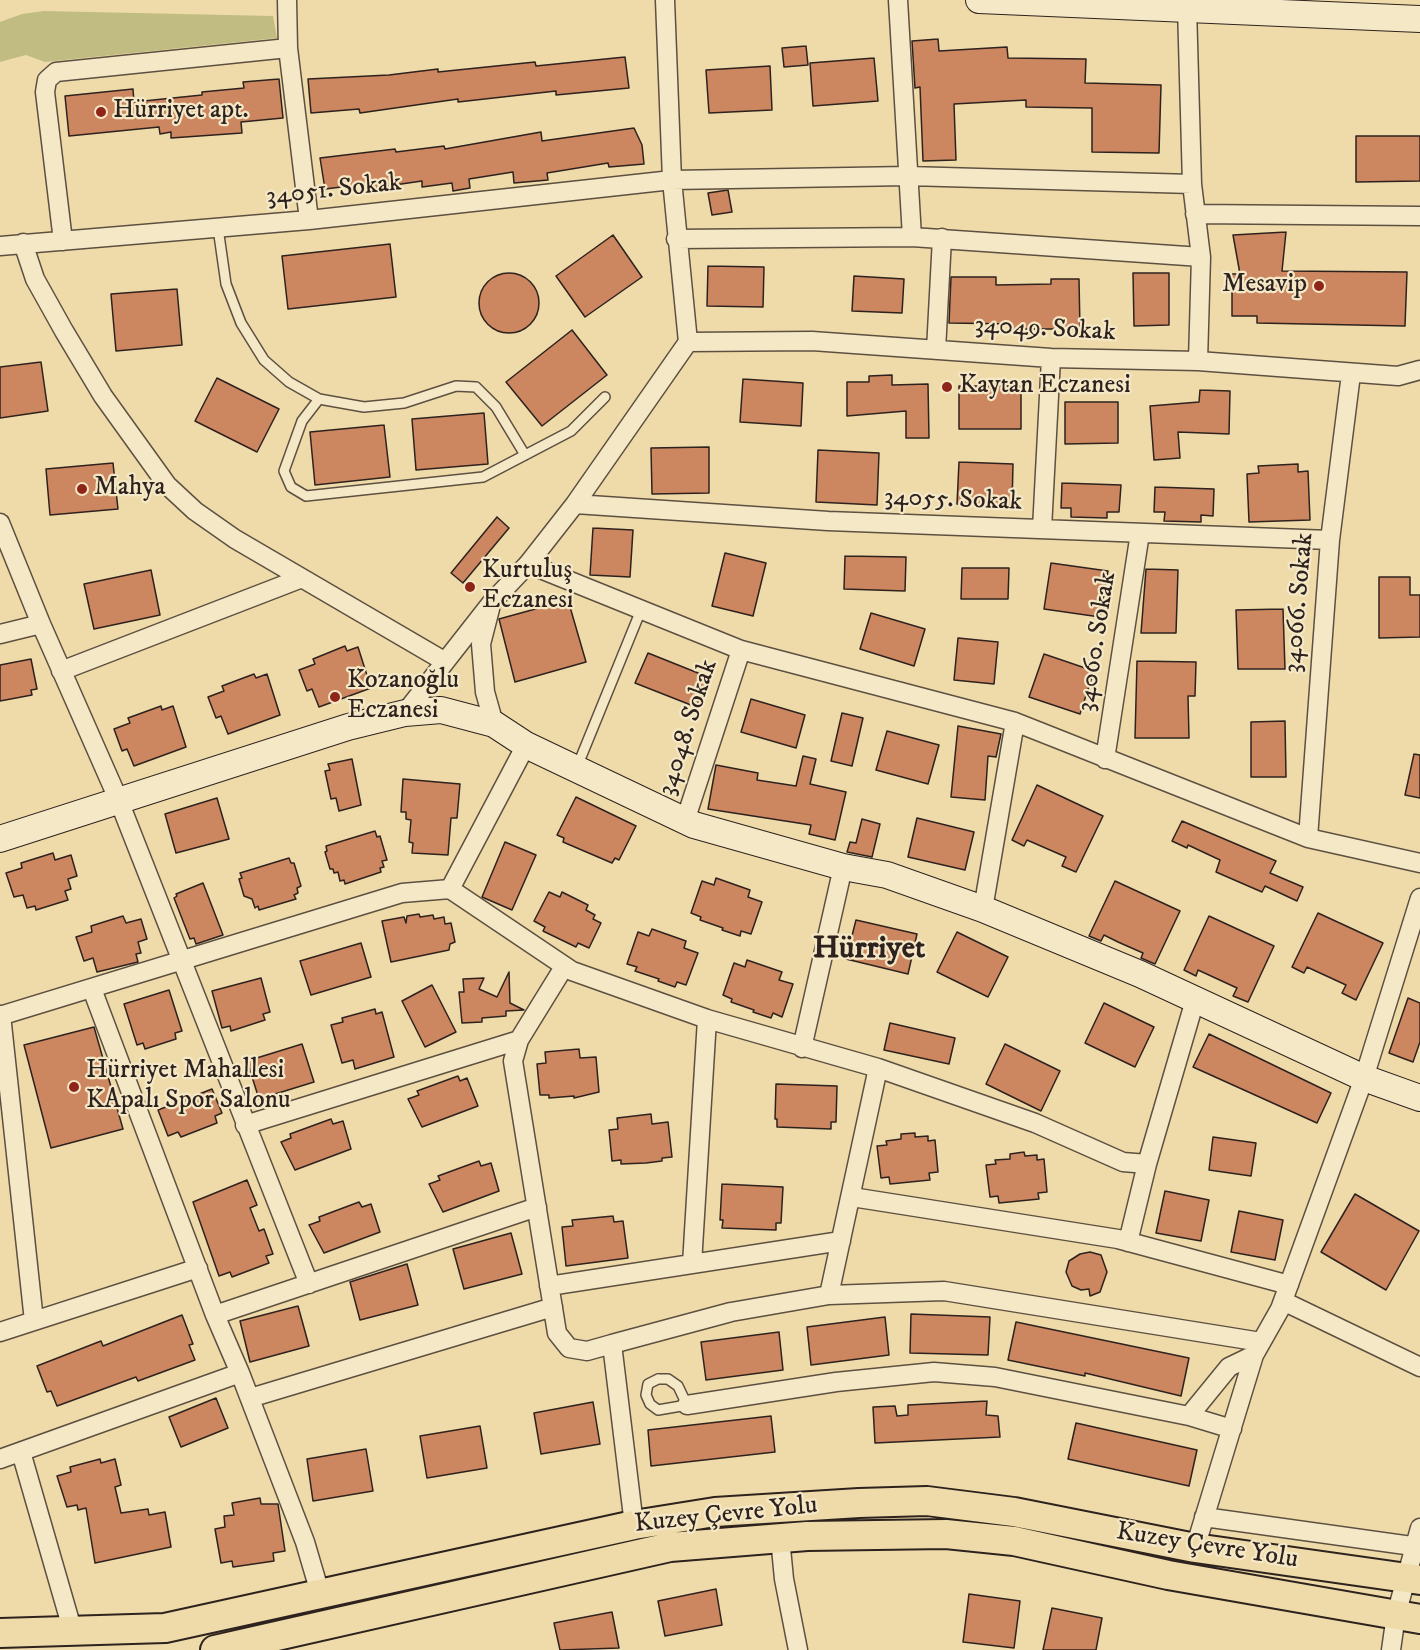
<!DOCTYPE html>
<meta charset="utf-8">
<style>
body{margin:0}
canvas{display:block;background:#eedba9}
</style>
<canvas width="1420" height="1650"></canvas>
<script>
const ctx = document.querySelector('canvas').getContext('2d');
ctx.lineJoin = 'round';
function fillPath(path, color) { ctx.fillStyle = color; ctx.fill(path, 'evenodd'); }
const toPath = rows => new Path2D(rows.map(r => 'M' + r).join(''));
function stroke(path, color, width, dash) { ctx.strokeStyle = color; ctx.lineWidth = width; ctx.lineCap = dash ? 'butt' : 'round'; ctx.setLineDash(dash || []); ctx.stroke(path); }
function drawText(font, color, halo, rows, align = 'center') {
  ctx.font = font + ' "IM FELL DW Pica",serif'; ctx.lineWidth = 4.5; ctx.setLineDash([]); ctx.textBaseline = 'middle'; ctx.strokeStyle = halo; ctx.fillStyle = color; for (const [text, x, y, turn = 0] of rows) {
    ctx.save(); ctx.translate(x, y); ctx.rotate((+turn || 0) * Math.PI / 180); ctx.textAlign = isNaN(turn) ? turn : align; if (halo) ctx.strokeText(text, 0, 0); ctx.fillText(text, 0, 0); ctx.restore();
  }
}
const green = toPath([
 [44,11,273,16,277,38,45,62,26,55,0,62,0,22,22,14]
]);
const building = toPath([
 [938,39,939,51,1007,47,1008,58,1086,59,1085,83,1161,85,1159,153,1092,152,1092,108,1026,107,1026,100,954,104,956,160,923,161,920,87,915,88,912,41,938,39],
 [806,46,808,65,784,67,782,48,806,46],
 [625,57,629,88,556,95,556,91,458,102,458,99,360,113,359,109,311,113,308,79,389,75,438,69,438,72,535,62,536,66,625,57],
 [874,58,878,101,813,106,810,63,874,58],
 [770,66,772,110,709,113,706,70,770,66],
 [279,79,283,118,241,122,242,133,171,138,171,132,160,134,159,127,69,136,65,96,133,89,134,102,202,95,202,92,244,88,243,82,279,79],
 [634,128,642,145,644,164,609,167,608,163,547,173,548,180,514,183,513,172,469,179,470,188,453,191,452,183,422,187,422,181,367,189,366,184,325,189,320,158,395,149,396,152,444,146,445,149,541,132,542,141,634,128],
 [1356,136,1420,136,1420,181,1356,182,1356,136],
 [728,190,732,212,712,215,708,193,728,190],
 [1286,232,1282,271,1407,272,1405,326,1257,323,1257,316,1232,316,1232,274,1240,274,1233,235,1286,232],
 [613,235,642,277,585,317,556,276,613,235],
 [390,244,396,297,288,309,282,256,390,244],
 [708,266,764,267,763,307,707,306,708,266],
 [1133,273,1169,273,1169,325,1134,326,1133,273],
 '479 303a30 30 0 1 1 60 0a30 30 0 1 1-60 0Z',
 [854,276,904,279,902,313,852,311,854,276],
 [951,277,996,277,996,285,1051,284,1051,279,1079,279,1080,329,1011,329,1011,324,949,323,951,277],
 [177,289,182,345,116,351,111,294,177,289],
 [572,330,607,375,542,426,506,382,572,330],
 [41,362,48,411,0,418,0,367,41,362],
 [892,375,892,385,928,384,929,438,906,438,906,411,847,416,847,382,869,382,869,376,892,375],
 [217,378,279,409,257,452,195,421,217,378],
 [743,379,803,383,801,426,740,422,743,379],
 [959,386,1021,386,1021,429,959,429,959,386],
 [1200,390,1230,391,1229,434,1178,432,1180,458,1154,460,1150,406,1199,402,1200,390],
 [1065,402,1118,402,1118,443,1065,444,1065,402],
 [484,413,488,464,416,470,412,419,484,413],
 [384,425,390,477,315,485,310,432,384,425],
 [709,447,709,493,652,494,651,448,709,447],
 [818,450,879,453,877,505,816,502,818,450],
 [959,462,1013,464,1012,505,957,504,959,462],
 [113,463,118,509,50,515,46,469,113,463],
 [1298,464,1298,472,1308,471,1310,520,1249,522,1247,474,1259,473,1258,466,1298,464],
 [1062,483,1121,485,1119,512,1107,512,1107,518,1071,517,1071,508,1061,508,1062,483],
 [1155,487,1214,489,1213,516,1201,515,1201,522,1164,521,1165,512,1154,512,1155,487],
 [497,517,509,528,463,583,451,573,497,517],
 [593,528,633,530,630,577,590,575,593,528],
 [725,553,766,563,753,616,712,606,725,553],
 [845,556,906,557,905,591,844,589,845,556],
 [1051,563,1108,571,1100,617,1044,609,1051,563],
 [962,568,1009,568,1008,599,961,599,962,568],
 [1146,569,1178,570,1176,633,1141,633,1146,569],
 [151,570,160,615,94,629,84,584,151,570],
 [1379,577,1410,577,1410,595,1420,595,1420,637,1379,638,1379,577],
 [568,600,586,662,515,682,499,619,568,600],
 [1283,609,1285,669,1238,669,1236,610,1283,609],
 [871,613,925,629,914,666,860,649,871,613],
 [958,638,998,642,994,684,954,680,958,638],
 [345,646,347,651,358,647,371,688,319,707,312,689,307,691,299,670,315,664,313,659,345,646],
 [648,653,708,677,696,707,635,683,648,653],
 [1044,654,1094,671,1080,714,1029,697,1044,654],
 [31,659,37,689,31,690,32,695,0,701,0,665,31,659],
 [1137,661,1196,662,1195,696,1188,696,1189,738,1135,738,1137,661],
 [254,674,256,678,267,674,280,715,228,734,221,716,216,718,208,697,224,691,222,686,254,674],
 [751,699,805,715,796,748,741,732,751,699],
 [161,706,162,710,173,706,186,747,134,766,127,749,122,751,114,729,130,723,128,718,161,706],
 [842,713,863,718,852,766,831,761,842,713],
 [1285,721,1286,777,1251,777,1251,722,1285,721],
 [958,726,1001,734,996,757,988,756,985,800,951,797,958,726],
 [887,731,939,745,928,784,876,770,887,731],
 [1414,754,1420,755,1420,798,1405,795,1414,754],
 [803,756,816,759,810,784,846,792,835,840,809,834,811,825,708,809,716,765,758,773,757,780,796,786,803,756],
 [352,759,361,805,339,811,336,798,331,799,325,771,330,770,328,764,352,759],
 [403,779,460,784,457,818,451,818,448,855,412,853,413,843,409,842,411,820,406,819,406,812,401,812,403,779],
 [1037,785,1103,816,1076,872,1062,866,1066,857,1027,840,1024,846,1012,840,1037,785],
 [576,797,636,826,619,860,615,858,612,863,563,842,564,838,557,835,576,797],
 [217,798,229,839,176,853,165,814,217,798],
 [917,818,974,832,965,870,908,857,917,818],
 [862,819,880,824,872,857,847,852,850,842,856,843,862,819],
 [1182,821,1276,861,1270,873,1303,887,1297,901,1265,886,1262,892,1216,872,1220,860,1188,845,1187,848,1172,841,1182,821],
 [375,831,377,837,380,836,387,860,382,861,384,867,380,868,381,872,345,884,344,880,340,881,338,872,334,873,333,869,330,869,325,852,327,851,326,846,375,831],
 [505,842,536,855,512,910,482,897,505,842],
 [53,853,55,860,71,855,77,876,68,879,71,889,65,891,68,900,36,910,35,906,27,908,23,895,14,897,6,873,22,868,21,863,53,853],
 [289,858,291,863,294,863,301,886,297,888,298,893,294,895,296,899,259,910,258,906,255,908,252,899,244,896,239,879,242,878,240,873,289,858],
 [716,878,750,890,748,897,762,902,751,934,741,931,740,936,722,930,723,928,700,920,701,917,691,913,702,881,714,885,716,878],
 [1115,881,1180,911,1155,964,1141,958,1143,953,1118,942,1104,935,1101,941,1089,936,1115,881],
 [203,883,223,935,196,944,194,938,190,939,174,898,177,896,176,894,203,883],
 [549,892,560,897,562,892,588,905,586,910,595,915,593,919,601,923,589,948,578,943,576,947,543,931,545,927,534,921,549,892],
 [1318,913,1383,943,1356,1000,1342,993,1346,985,1307,967,1304,973,1292,967,1318,913],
 [419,914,420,917,433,915,434,919,444,917,445,924,451,923,455,942,450,944,449,950,391,962,382,921,404,917,406,923,407,916,419,914],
 [123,916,126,923,141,919,147,939,138,942,141,953,136,954,138,962,97,972,93,958,84,961,76,937,92,932,91,926,123,916],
 [1209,916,1274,946,1248,1002,1233,996,1237,988,1198,970,1196,976,1184,970,1209,916],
 [856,920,917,934,908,974,846,959,856,920],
 [652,929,686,941,684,948,698,953,686,985,677,982,675,987,658,981,659,979,635,971,637,967,627,964,638,932,649,936,652,929],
 [957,932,1008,957,988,997,937,972,957,932],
 [361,943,371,977,311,995,300,961,361,943],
 [747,960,782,972,779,980,793,984,782,1017,773,1013,771,1018,753,1012,754,1010,731,1002,732,999,723,995,734,963,745,967,747,960],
 [509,972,510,1003,524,1010,506,1011,506,1016,482,1018,482,1022,462,1023,459,992,464,992,463,979,484,978,479,989,497,997,509,972],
 [261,978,270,1012,263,1014,265,1020,231,1031,230,1026,222,1028,212,991,261,978],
 [432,985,456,1032,425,1047,402,1001,432,985],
 [169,990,182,1031,175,1033,176,1039,145,1049,143,1043,137,1045,124,1004,169,990],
 [1408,998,1420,1003,1420,1042,1413,1062,1389,1053,1408,998],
 [1104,1003,1154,1027,1135,1067,1085,1043,1104,1003],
 [375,1009,376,1014,382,1012,394,1057,355,1069,353,1060,342,1063,331,1025,343,1022,342,1018,375,1009],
 [890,1023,955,1038,949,1064,884,1050,890,1023],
 [94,1027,123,1129,51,1148,24,1045,94,1027],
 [1209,1034,1331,1093,1317,1123,1193,1067,1209,1034],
 [302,1044,314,1082,259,1099,247,1061,302,1044],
 [1005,1044,1060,1071,1041,1111,986,1084,1005,1044],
 [579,1049,580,1058,596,1057,599,1092,574,1098,574,1096,549,1098,549,1095,540,1095,537,1064,546,1063,545,1052,579,1049],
 [458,1076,460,1081,467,1078,478,1106,422,1127,408,1099,419,1095,417,1091,458,1076],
 [776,1084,837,1086,836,1122,831,1122,831,1129,777,1127,777,1119,775,1119,776,1084],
 [212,1089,222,1113,215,1116,217,1123,181,1137,178,1132,168,1136,158,1110,212,1089],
 [651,1114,652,1124,668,1122,672,1157,662,1158,662,1161,646,1163,621,1164,621,1160,612,1161,609,1130,618,1129,617,1118,651,1114],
 [331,1119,333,1124,343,1121,351,1149,295,1170,281,1142,291,1138,290,1134,331,1119],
 [915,1133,915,1137,928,1136,928,1141,935,1140,938,1172,929,1173,930,1180,890,1184,889,1177,881,1178,877,1146,887,1145,886,1141,901,1139,901,1134,915,1133],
 [1213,1137,1256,1143,1251,1176,1209,1170,1213,1137],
 [1024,1152,1025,1156,1037,1155,1037,1160,1044,1159,1047,1192,1038,1193,1039,1199,999,1203,998,1196,990,1197,986,1165,996,1164,995,1160,1010,1159,1010,1154,1024,1152],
 [479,1161,481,1166,491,1163,499,1191,443,1212,429,1184,440,1180,438,1176,479,1161],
 [247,1180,257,1205,250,1208,259,1231,264,1229,273,1254,266,1256,269,1263,232,1277,230,1272,219,1276,193,1202,247,1180],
 [722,1184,783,1187,781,1223,776,1223,776,1230,722,1228,723,1220,720,1220,722,1184],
 [1165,1191,1209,1200,1201,1241,1156,1233,1165,1191],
 [1355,1194,1419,1231,1386,1290,1321,1252,1355,1194],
 [359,1202,362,1207,371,1204,380,1232,324,1253,309,1225,320,1221,319,1217,359,1202],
 [1239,1211,1283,1220,1275,1260,1231,1252,1239,1211],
 [613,1216,614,1222,623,1221,628,1258,566,1266,562,1227,573,1226,572,1220,613,1216],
 [511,1233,522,1274,464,1289,453,1249,511,1233],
 [1090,1252,1101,1255,1107,1272,1100,1292,1090,1296,1089,1289,1081,1290,1072,1286,1066,1272,1069,1261,1080,1254,1090,1252],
 [407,1264,418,1305,360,1320,350,1282,407,1264],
 [298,1306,309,1346,250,1362,240,1321,298,1306],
 [911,1314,990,1317,988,1355,910,1353,911,1314],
 [182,1315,193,1344,189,1345,195,1360,138,1381,136,1377,57,1406,51,1391,47,1392,37,1366,101,1341,103,1346,182,1315],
 [885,1317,889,1355,811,1365,807,1327,885,1317],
 [1016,1322,1189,1358,1181,1396,1085,1373,1085,1376,1008,1360,1016,1322],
 [779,1332,783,1370,706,1380,701,1342,779,1332],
 [216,1398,228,1428,181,1447,169,1417,216,1398],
 [987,1401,986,1415,998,1416,1000,1437,875,1443,873,1407,895,1406,897,1416,908,1415,908,1405,987,1401],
 [593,1402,600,1444,541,1454,534,1413,593,1402],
 [771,1416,775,1452,651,1466,648,1430,771,1416],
 [1076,1423,1197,1450,1189,1486,1068,1459,1076,1423],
 [480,1426,487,1468,427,1478,420,1436,480,1426],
 [366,1449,373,1491,313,1501,307,1459,366,1449],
 [100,1459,101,1463,115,1459,121,1485,115,1487,121,1513,148,1509,149,1515,165,1512,171,1547,95,1563,86,1508,78,1510,77,1505,67,1507,57,1476,71,1472,70,1467,100,1459],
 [260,1498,261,1504,278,1504,285,1551,273,1553,274,1561,233,1567,232,1561,221,1563,215,1529,225,1527,224,1516,234,1515,232,1503,260,1498],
 [716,1589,722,1625,665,1636,658,1601,716,1589],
 [969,1594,1020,1601,1014,1648,963,1642,969,1594],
 [1052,1608,1102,1618,1096,1650,1043,1650,1052,1608],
 [612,1612,619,1648,560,1650,554,1623,612,1612]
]);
const lane = toPath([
 [218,228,226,284,241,323,264,360,289,382,319,399,364,407,404,403,456,386,476,387,496,407,525,455],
 [319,399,302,421,284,471,291,487,306,496,483,477,571,431,605,397],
 [577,767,641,610],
 [658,1379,668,1379,678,1386,687,1405,658,1410,650,1404,646,1395,648,1384,658,1379]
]);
const street = toPath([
 [287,0,288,48,309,220],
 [898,0,912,237],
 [1187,7,1192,184,1201,257,1198,361],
 [1195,214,1420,216],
 [676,239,912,237,1201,257],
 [63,241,45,92,47,80,56,72,288,48],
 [23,243,35,279,64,331,103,396,167,485,195,511,235,539,444,661],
 [0,246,309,220,672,180,908,176,1192,184],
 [688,342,812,341,1051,358,1198,361,1398,376,1420,370],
 [936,350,942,238],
 [575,504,828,521,1330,540],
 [0,523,41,624,119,801,309,1284],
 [1042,529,1051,358],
 [528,564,741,650,1015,722,1308,838,1420,863],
 [490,609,481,644,485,692,494,724],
 [0,634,41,624],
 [61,671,302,578],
 [405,713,492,602,528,564,575,504,688,342,672,180,665,0],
 [1105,759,1140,533],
 [685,821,741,650],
 [1308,838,1330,540,1351,374],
 [450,889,572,971,707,1019,878,1068,1035,1123,1123,1162,1147,1164,1195,1000],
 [983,909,1015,722],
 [564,967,519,1040,513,1061,557,1333,569,1348,587,1351,612,1344,634,1525],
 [92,989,215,1315,240,1373,305,1542,320,1593],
 [1,1015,34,1321],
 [0,1016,402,893,450,889,526,745],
 [802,1048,843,867],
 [245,1125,519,1040],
 [852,1197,1118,1239,1289,1285],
 [1128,1242,1147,1164],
 [692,1264,707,1019],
 [549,1286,841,1241],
 [829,1295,878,1068],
 [1283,1301,1420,1367],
 [215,1315,537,1207],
 [0,1332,198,1268],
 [612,1344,731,1312,829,1295,944,1291,1261,1342],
 [250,1398,553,1307],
 [687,1405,836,1382,934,1372,995,1377,1189,1416,1232,1429],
 [1189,1416,1229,1367,1254,1355],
 [21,1452,73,1632],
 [0,1459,240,1373],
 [1204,1517,1420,1547],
 [780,1538,784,1579,798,1650],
 [1195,1548,1254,1355,1280,1309,1364,1078,1420,898],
 [1391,1650,1396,1615,1420,1528]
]);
const secondary = toPath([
 [979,0,1420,19],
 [0,839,348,727,405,713,441,710,494,724,526,745,694,825,843,867,887,875,983,909,1140,974,1364,1078,1420,1098]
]);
const primary = toPath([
 [0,1633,165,1628,634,1525,715,1512,859,1503,927,1501,1014,1512,1195,1548,1420,1580],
 [215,1650,670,1547,807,1536,946,1534,1014,1541,1168,1575,1420,1619]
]);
const markers = [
 [101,112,6,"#8f2418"],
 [1319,286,6,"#8f2418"],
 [947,387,6,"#8f2418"],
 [82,489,6,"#8f2418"],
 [470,587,6,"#8f2418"],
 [335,697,6,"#8f2418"],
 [74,1087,6,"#8f2418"]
];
const poiNames = [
 ["Hürriyet apt.",113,112],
 ["Mesavip",1307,286,"right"],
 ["Kaytan Eczanesi",959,387],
 ["Mahya",94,489],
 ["Kurtuluş",482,572],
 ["Eczanesi",482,602],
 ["Kozanoğlu",347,682],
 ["Eczanesi",347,712],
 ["Hürriyet Mahallesi",86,1072],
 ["KApalı Spor Salonu",86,1102]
];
const streetNames = [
 ["34051. Sokak",334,191,-6],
 ["34049. Sokak",1045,330,3],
 ["34055. Sokak",953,501,2],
 ["34066. Sokak",1300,603,-85],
 ["34060. Sokak",1098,642,-81],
 ["34048. Sokak",689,728,-72],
 ["Kuzey Çevre Yolu",726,1516,-6],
 ["Kuzey Çevre Yolu",1207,1547,9]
];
const districtNames = [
 ["Hürriyet",869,950]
];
fillPath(green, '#c1bd82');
fillPath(building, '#cc8660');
stroke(building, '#2e221e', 1.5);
stroke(lane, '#5e5041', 12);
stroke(street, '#5e5041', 21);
stroke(secondary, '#2e221e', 28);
stroke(primary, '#2e221e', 32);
stroke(lane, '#f4e8c7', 9);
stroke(street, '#f4e8c7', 18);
stroke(secondary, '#f4e8c7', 26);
stroke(primary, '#eedba9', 28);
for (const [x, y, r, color] of markers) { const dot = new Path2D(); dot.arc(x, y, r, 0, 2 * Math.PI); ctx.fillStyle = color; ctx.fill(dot); stroke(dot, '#f4e8c7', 2); }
drawText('26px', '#2e221e', '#f4e8c7', poiNames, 'left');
drawText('26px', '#2e221e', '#f4e8c7', streetNames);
drawText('bold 32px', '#2e221e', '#f4e8c7', districtNames);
</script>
